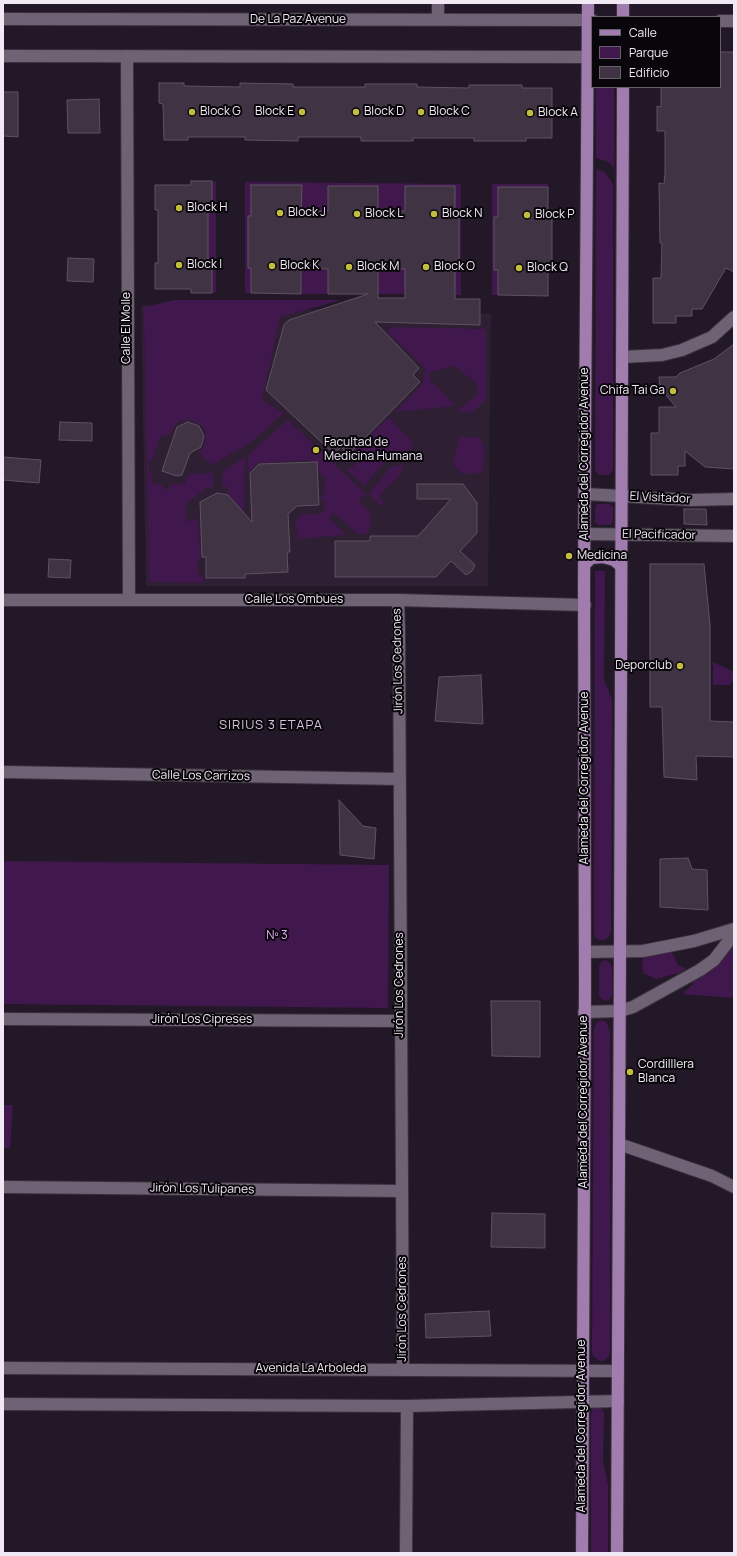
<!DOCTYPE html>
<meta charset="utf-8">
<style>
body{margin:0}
#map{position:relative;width:737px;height:1556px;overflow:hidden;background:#231827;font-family:Manrope,sans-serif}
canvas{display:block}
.frame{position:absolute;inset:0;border:4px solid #f1eaf4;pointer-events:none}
.legend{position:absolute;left:591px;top:16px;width:130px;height:72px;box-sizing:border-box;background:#09060b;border:1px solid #666168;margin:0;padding:5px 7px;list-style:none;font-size:12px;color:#f1eaf4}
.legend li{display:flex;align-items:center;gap:8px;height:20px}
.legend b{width:20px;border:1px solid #666168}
</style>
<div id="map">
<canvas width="737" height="1556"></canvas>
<div class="frame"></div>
<ul class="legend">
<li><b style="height:5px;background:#a17caf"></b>Calle</li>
<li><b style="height:11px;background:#40184d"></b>Parque</li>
<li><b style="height:11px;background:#403444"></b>Edificio</li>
</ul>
</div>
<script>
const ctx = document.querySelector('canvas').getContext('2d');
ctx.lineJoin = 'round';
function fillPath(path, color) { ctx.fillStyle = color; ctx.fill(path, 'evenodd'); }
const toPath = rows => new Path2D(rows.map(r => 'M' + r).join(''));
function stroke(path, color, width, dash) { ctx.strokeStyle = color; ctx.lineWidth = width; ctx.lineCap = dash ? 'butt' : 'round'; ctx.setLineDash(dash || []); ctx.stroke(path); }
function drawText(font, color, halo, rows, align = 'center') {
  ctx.font = font + ' Manrope,sans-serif'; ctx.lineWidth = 4; ctx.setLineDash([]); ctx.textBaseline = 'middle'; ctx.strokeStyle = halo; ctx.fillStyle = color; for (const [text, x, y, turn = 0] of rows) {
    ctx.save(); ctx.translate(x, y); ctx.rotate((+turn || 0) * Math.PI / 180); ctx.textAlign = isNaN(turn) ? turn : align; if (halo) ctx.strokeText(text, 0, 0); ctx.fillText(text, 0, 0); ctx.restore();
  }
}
const built = toPath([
 [141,305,491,314,488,586,146,586]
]);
const green = toPath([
 [596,87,614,87,614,170,611,164,606,161,596,158],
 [597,169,605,172,613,184,613,470,609,475,599,475,595,470,596,172],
 [212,181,216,182,216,293,212,293,212,268,204,268,204,263,208,263,208,211,203,211,203,206,212,206],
 [245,182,461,184,461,295,455,295,455,269,450,269,459,212,455,212,455,187,405,186,405,294,378,294,378,269,382,212,378,212,378,186,328,186,328,294,301,294,301,269,297,268,305,211,301,211,301,186,256,216,248,216,248,268,251,268,251,293,245,293],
 [492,184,548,184,548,187,498,187,498,295,492,295],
 [175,300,341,300,280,317,262,400,284,413,251,442,212,465,199,452,204,447,206,433,203,426,187,419,176,423,170,435,161,436,152,459,149,460,149,473,153,475,151,479,154,484,160,484,166,490,170,489,169,485,185,484,188,474,213,473,213,487,206,488,186,504,187,522,197,518,197,523,199,526,200,558,197,563,198,573,204,578,203,583,149,582,144,307],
 [392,327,486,329,486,400,471,413,456,411,478,394,476,382,454,366,428,373,433,383,456,406,395,412,423,383,425,368,387,332],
 [389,417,414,444,406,454,387,459,364,486,347,470,354,466,357,460,352,453],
 [288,420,366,494,358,501,369,511,371,527,366,535,356,533,342,519,333,513,330,518,346,535,298,539,295,522,302,514,320,514,325,508,324,501,321,498,324,492,325,478,309,460,258,463,248,474,248,455],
 [459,437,479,437,485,451,482,473,461,474,453,463],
 [245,457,244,503,243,518,241,518,238,505,228,494,228,487,222,486,223,472],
 [398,465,403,467,401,474,379,496,384,504,382,507,369,494,391,467],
 [597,504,609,504,613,507,613,522,610,525,598,525,595,522,595,507],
 [595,571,605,571,604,679,612,699,611,931,609,937,605,940,599,940,595,937,594,931],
 [713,662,734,672,734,679,730,685,713,685],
 [3,861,389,865,388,1008,3,1004],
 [734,943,734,998,682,994,693,984,690,976],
 [671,950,678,965,686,969,679,973,656,979,643,973,642,962,645,955],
 [605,960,610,963,612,967,612,995,610,999,605,1001,601,999,599,995,599,967,601,962],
 [601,1020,606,1022,610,1030,610,1351,609,1357,601,1362,593,1356,592,1351,594,1030,596,1023],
 [3,1105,13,1105,10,1148,3,1148],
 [594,1407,601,1407,603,1410,604,1415,603,1462,608,1485,608,1553,591,1553,591,1416,592,1410]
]);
const building = toPath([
 [720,52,734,52,734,272,726,268,702,309,692,309,692,316,676,316,676,323,653,323,653,278,661,278,662,243,660,243,659,183,664,184,665,173,665,131,657,131,657,106,661,107,661,87,720,87,720,52],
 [159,83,184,83,184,86,240,87,240,83,293,84,293,87,365,87,365,84,417,84,417,87,469,88,469,85,522,85,522,88,552,88,552,138,526,138,526,141,474,141,474,138,413,138,413,141,361,141,361,137,298,137,298,141,245,140,245,137,188,137,188,140,164,140,163,104,159,103,159,83],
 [3,92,18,92,18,137,3,136,3,92],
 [99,99,100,133,68,133,67,100,99,99],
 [191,181,212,181,212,206,208,206,208,268,212,268,212,293,191,293,191,289,155,289,155,263,158,263,158,210,155,210,155,185,191,185,191,181],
 [251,185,302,185,301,211,328,211,328,186,378,186,378,212,405,211,405,186,455,186,455,212,459,212,459,265,455,265,455,299,480,299,480,325,375,322,419,368,413,375,420,382,348,455,341,447,334,454,266,390,284,325,289,320,368,294,328,294,328,269,301,268,301,294,251,293,251,268,248,268,248,216,251,216,251,185],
 [378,269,405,269,405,298,378,298,378,269],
 [498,187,548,187,548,213,552,213,552,266,548,265,548,296,498,295,498,270,494,270,494,217,498,217,498,187],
 [68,258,94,259,93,282,67,281,68,258],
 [734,344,734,469,705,467,685,451,685,466,678,466,678,475,651,475,651,433,659,433,659,407,676,407,660,388,659,377,676,377,680,373,714,359,734,344],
 [60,422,92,423,92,441,59,440,60,422],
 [188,422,199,426,204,436,201,447,190,453,182,475,177,476,162,471,177,427,188,422],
 [3,457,41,460,39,483,3,480,3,457],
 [317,462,319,505,297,506,288,514,290,552,287,552,288,572,245,574,245,578,206,578,206,557,202,557,200,502,217,493,228,495,252,522,250,473,259,464,317,462],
 [417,484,463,484,477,503,477,533,460,551,475,565,472,571,466,575,451,561,436,577,335,577,335,541,370,541,370,536,418,536,451,499,417,499,417,484],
 [684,509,706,509,707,525,684,524,684,509],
 [49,559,71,560,70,578,48,577,49,559],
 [650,564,704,564,710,625,710,721,734,722,734,757,696,756,697,780,664,777,662,707,650,707,650,564],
 [481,675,483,724,435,721,439,677,481,675],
 [339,800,363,826,376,828,374,859,340,855,339,800],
 [688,858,692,869,707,870,708,910,660,907,660,859,688,858],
 [491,1001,540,1001,540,1057,492,1056,491,1001],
 [492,1213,545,1214,545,1248,491,1247,492,1213],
 [489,1311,491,1336,426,1338,425,1314,489,1311]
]);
const minor = toPath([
 [438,3,438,20],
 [3,19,592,20],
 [720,21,734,21],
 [3,56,592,57],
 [127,56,129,600],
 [622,357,662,355,682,350,712,337,734,317],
 [585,494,691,500,734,499],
 [585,534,734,536],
 [3,600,398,600,585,605],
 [398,600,399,630,403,1370],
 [3,772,399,779],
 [585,952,643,951,694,941,734,929],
 [584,1012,620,1011,633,1007,700,970,714,960,734,934],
 [3,1019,401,1021],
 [619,1144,712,1176,734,1187],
 [3,1187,402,1191],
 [3,1368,618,1371],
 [3,1404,407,1406,618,1401],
 [406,1553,407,1406]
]);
const major = toPath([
 [623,3,623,17],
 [584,565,591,558,603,557,614,560,621,566],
 [582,1553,585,985,584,584,588,3],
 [617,1553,620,952,623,87]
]);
const markers = [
 [192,112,4,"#c2bd3f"],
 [302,112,4,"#c2bd3f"],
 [356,112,4,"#c2bd3f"],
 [421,112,4,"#c2bd3f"],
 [530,113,4,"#c2bd3f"],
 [179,208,4,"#c2bd3f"],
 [280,213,4,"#c2bd3f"],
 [357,214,4,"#c2bd3f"],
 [434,214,4,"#c2bd3f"],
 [527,215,4,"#c2bd3f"],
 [179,265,4,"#c2bd3f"],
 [272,266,4,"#c2bd3f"],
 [349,267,4,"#c2bd3f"],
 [426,267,4,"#c2bd3f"],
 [519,268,4,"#c2bd3f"],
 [673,391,4,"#c2bd3f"],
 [316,450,4,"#c2bd3f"],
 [569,556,4,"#c2bd3f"],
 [680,666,4,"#c2bd3f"],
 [630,1072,4,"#c2bd3f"]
];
const streetNames = [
 ["De La Paz Avenue",298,20],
 ["Calle El Molle",127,328,-90],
 ["Alameda del Corregidor Avenue",585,454,-90],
 ["El Visitador",660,498,3],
 ["El Pacificador",659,535,1],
 ["Calle Los Ombues",294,600],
 ["Jirón Los Cedrones",398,661,-91],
 ["Calle Los Carrizos",201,776,1],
 ["Alameda del Corregidor Avenue",585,778,-90],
 ["Jirón Los Cedrones",400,985,-90],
 ["Jirón Los Cipreses",202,1020],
 ["Alameda del Corregidor Avenue",584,1102,-90],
 ["Jirón Los Tulipanes",202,1189,1],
 ["Jirón Los Cedrones",403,1309,-90],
 ["Avenida La Arboleda",311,1369],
 ["Alameda del Corregidor Avenue",582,1426,-90]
];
const poiNames = [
 ["Block G",200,112],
 ["Block E",294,112,"right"],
 ["Block D",364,112],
 ["Block C",429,112],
 ["Block A",538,113],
 ["Block H",187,208],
 ["Block J",288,213],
 ["Block L",365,214],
 ["Block N",442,214],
 ["Block P",535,215],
 ["Block I",187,265],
 ["Block K",280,266],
 ["Block M",357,267],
 ["Block O",434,267],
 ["Block Q",527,268],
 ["Chifa Tai Ga",665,391,"right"],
 ["Facultad de",324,443],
 ["Medicina Humana",324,457],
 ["Medicina",577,556],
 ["Deporclub",672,666,"right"],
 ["Cordilllera",638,1065],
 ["Blanca",638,1079]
];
const parkNames = [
 ["Nº 3",277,936]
];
const neighbourhoodNames = [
 ["SIRIUS 3 ETAPA",271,725]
];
fillPath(built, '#2e1f33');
fillPath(green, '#40184d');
fillPath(building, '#403444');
stroke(building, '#5f5263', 1);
stroke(minor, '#3a323d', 14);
stroke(major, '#3a323d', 14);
stroke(minor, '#6f6274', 12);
stroke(major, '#a17caf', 12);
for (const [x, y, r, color] of markers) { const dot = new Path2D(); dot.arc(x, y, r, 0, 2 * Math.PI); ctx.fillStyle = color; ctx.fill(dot); stroke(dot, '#09060b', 1.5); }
drawText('12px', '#f1eaf4', '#09060b', streetNames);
drawText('12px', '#f1eaf4', '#09060b', poiNames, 'left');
drawText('12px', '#e1a7f5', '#09060b', parkNames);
ctx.letterSpacing = '1px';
drawText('13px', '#d2c4d8', '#09060b', neighbourhoodNames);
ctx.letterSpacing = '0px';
</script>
